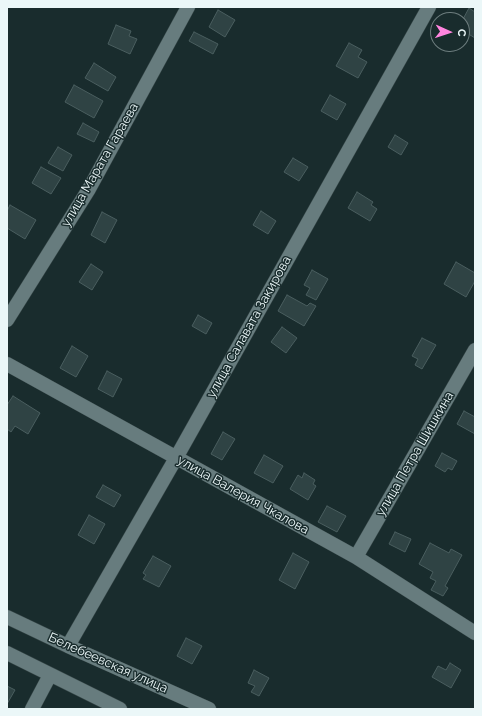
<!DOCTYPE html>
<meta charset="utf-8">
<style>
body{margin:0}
#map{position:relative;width:482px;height:716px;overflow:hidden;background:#192c2d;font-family:Raleway,sans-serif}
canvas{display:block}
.frame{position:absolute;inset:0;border:8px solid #ebf7f8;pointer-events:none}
.north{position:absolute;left:430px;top:12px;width:40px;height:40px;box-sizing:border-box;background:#192c2d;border:1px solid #6d7d7e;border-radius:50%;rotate:93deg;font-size:11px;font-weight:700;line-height:16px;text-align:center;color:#ebf7f8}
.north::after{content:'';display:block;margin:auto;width:14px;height:18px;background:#ff85df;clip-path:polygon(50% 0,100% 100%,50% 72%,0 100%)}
</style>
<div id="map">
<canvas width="482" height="716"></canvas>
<div class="frame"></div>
<div class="north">С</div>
</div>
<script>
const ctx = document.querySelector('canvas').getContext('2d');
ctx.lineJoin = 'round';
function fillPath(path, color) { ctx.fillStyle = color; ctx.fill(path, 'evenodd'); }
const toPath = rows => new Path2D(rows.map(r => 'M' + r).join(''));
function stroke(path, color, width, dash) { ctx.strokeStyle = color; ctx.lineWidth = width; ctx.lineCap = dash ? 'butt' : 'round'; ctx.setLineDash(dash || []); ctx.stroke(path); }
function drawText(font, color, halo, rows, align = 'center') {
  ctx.font = font + ' Raleway,sans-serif'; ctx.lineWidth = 3; ctx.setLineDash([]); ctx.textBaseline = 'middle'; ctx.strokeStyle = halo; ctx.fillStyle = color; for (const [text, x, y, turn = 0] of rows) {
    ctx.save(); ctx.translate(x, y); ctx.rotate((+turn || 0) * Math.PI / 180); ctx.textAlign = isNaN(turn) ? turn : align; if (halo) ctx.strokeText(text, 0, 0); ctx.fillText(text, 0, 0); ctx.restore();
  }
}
const building = toPath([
 [469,8,475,12,475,38,462,30,462,21,469,8],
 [218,10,235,20,225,37,209,27,218,10],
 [116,25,131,31,129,36,137,39,130,54,108,44,116,25],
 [194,32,218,44,213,54,189,41,194,32],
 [349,43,362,50,358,57,367,62,358,78,336,66,349,43],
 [94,63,116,77,108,91,85,78,94,63],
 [74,85,103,101,94,118,65,102,74,85],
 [330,95,346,104,337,120,321,111,330,95],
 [83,123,99,132,94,142,77,134,83,123],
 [395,135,408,143,401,155,388,147,395,135],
 [58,147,72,155,63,171,48,163,58,147],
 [293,158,308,167,299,181,284,172,293,158],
 [41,167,61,178,51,194,32,183,41,167],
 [357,192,373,202,371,205,377,209,370,221,348,208,357,192],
 [10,205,36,220,25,239,7,228,7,211,10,205],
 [261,211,276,221,268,234,253,225,261,211],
 [102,212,117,220,105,243,91,235,102,212],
 [456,262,475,273,475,281,466,297,444,284,456,262],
 [91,264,103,272,92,290,79,282,91,264],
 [312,270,328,279,316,300,306,295,310,288,304,285,312,270],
 [287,295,307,306,310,303,316,306,304,326,278,311,287,295],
 [198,315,212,323,206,334,192,326,198,315],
 [282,327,297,338,286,353,271,342,282,327],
 [422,338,436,345,422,369,415,365,418,359,412,356,422,338],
 [72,346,88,356,76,377,60,368,72,346],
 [107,371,122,379,113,397,98,389,107,371],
 [13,396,40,413,28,434,15,426,11,432,7,429,7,405,13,396],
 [464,411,475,417,475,434,457,424,464,411],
 [223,432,235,439,222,460,211,454,223,432],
 [442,453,457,461,452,470,448,468,445,472,435,466,442,453],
 [264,455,283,466,273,483,254,473,264,455],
 [304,473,315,480,313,484,316,486,308,500,290,489,298,475,302,478,304,473],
 [103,485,121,495,114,507,96,497,103,485],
 [327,506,346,516,337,532,318,522,327,506],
 [89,515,105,524,94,544,78,535,89,515],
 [395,532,411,539,405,552,389,544,395,532],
 [430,543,449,553,451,549,462,555,445,586,448,588,443,596,431,590,436,581,430,578,433,572,419,564,430,543],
 [293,553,309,562,295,589,279,580,293,553],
 [153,556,171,566,159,587,143,579,146,575,143,573,153,556],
 [186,638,202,646,192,664,177,656,186,638],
 [450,663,461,670,451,688,432,677,438,666,446,670,450,663],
 [254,670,269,678,259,696,251,692,255,686,248,683,254,670],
 [7,686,15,690,7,704,7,686]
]);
const minor = toPath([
 [7,320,89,189,188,7],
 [7,364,356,557,475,633],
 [356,557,475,350],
 [7,617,68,646,209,709],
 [68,646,176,458,429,7],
 [7,653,120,709],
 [32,709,50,675]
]);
const streetNames = [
 ["улица Марата Гараева",100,165,-60],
 ["улица Салавата Закирова",249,327,-61],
 ["улица Петра Шишкина",415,454,-60],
 ["улица Валерия Чкалова",243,495,29],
 ["Белебеевская улица",108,663,24]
];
fillPath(building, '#2f4344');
stroke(building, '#4a5e5f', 1);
stroke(minor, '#364647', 15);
stroke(minor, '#677c7e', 14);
drawText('13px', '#ebf7f8', '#192c2d', streetNames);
</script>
